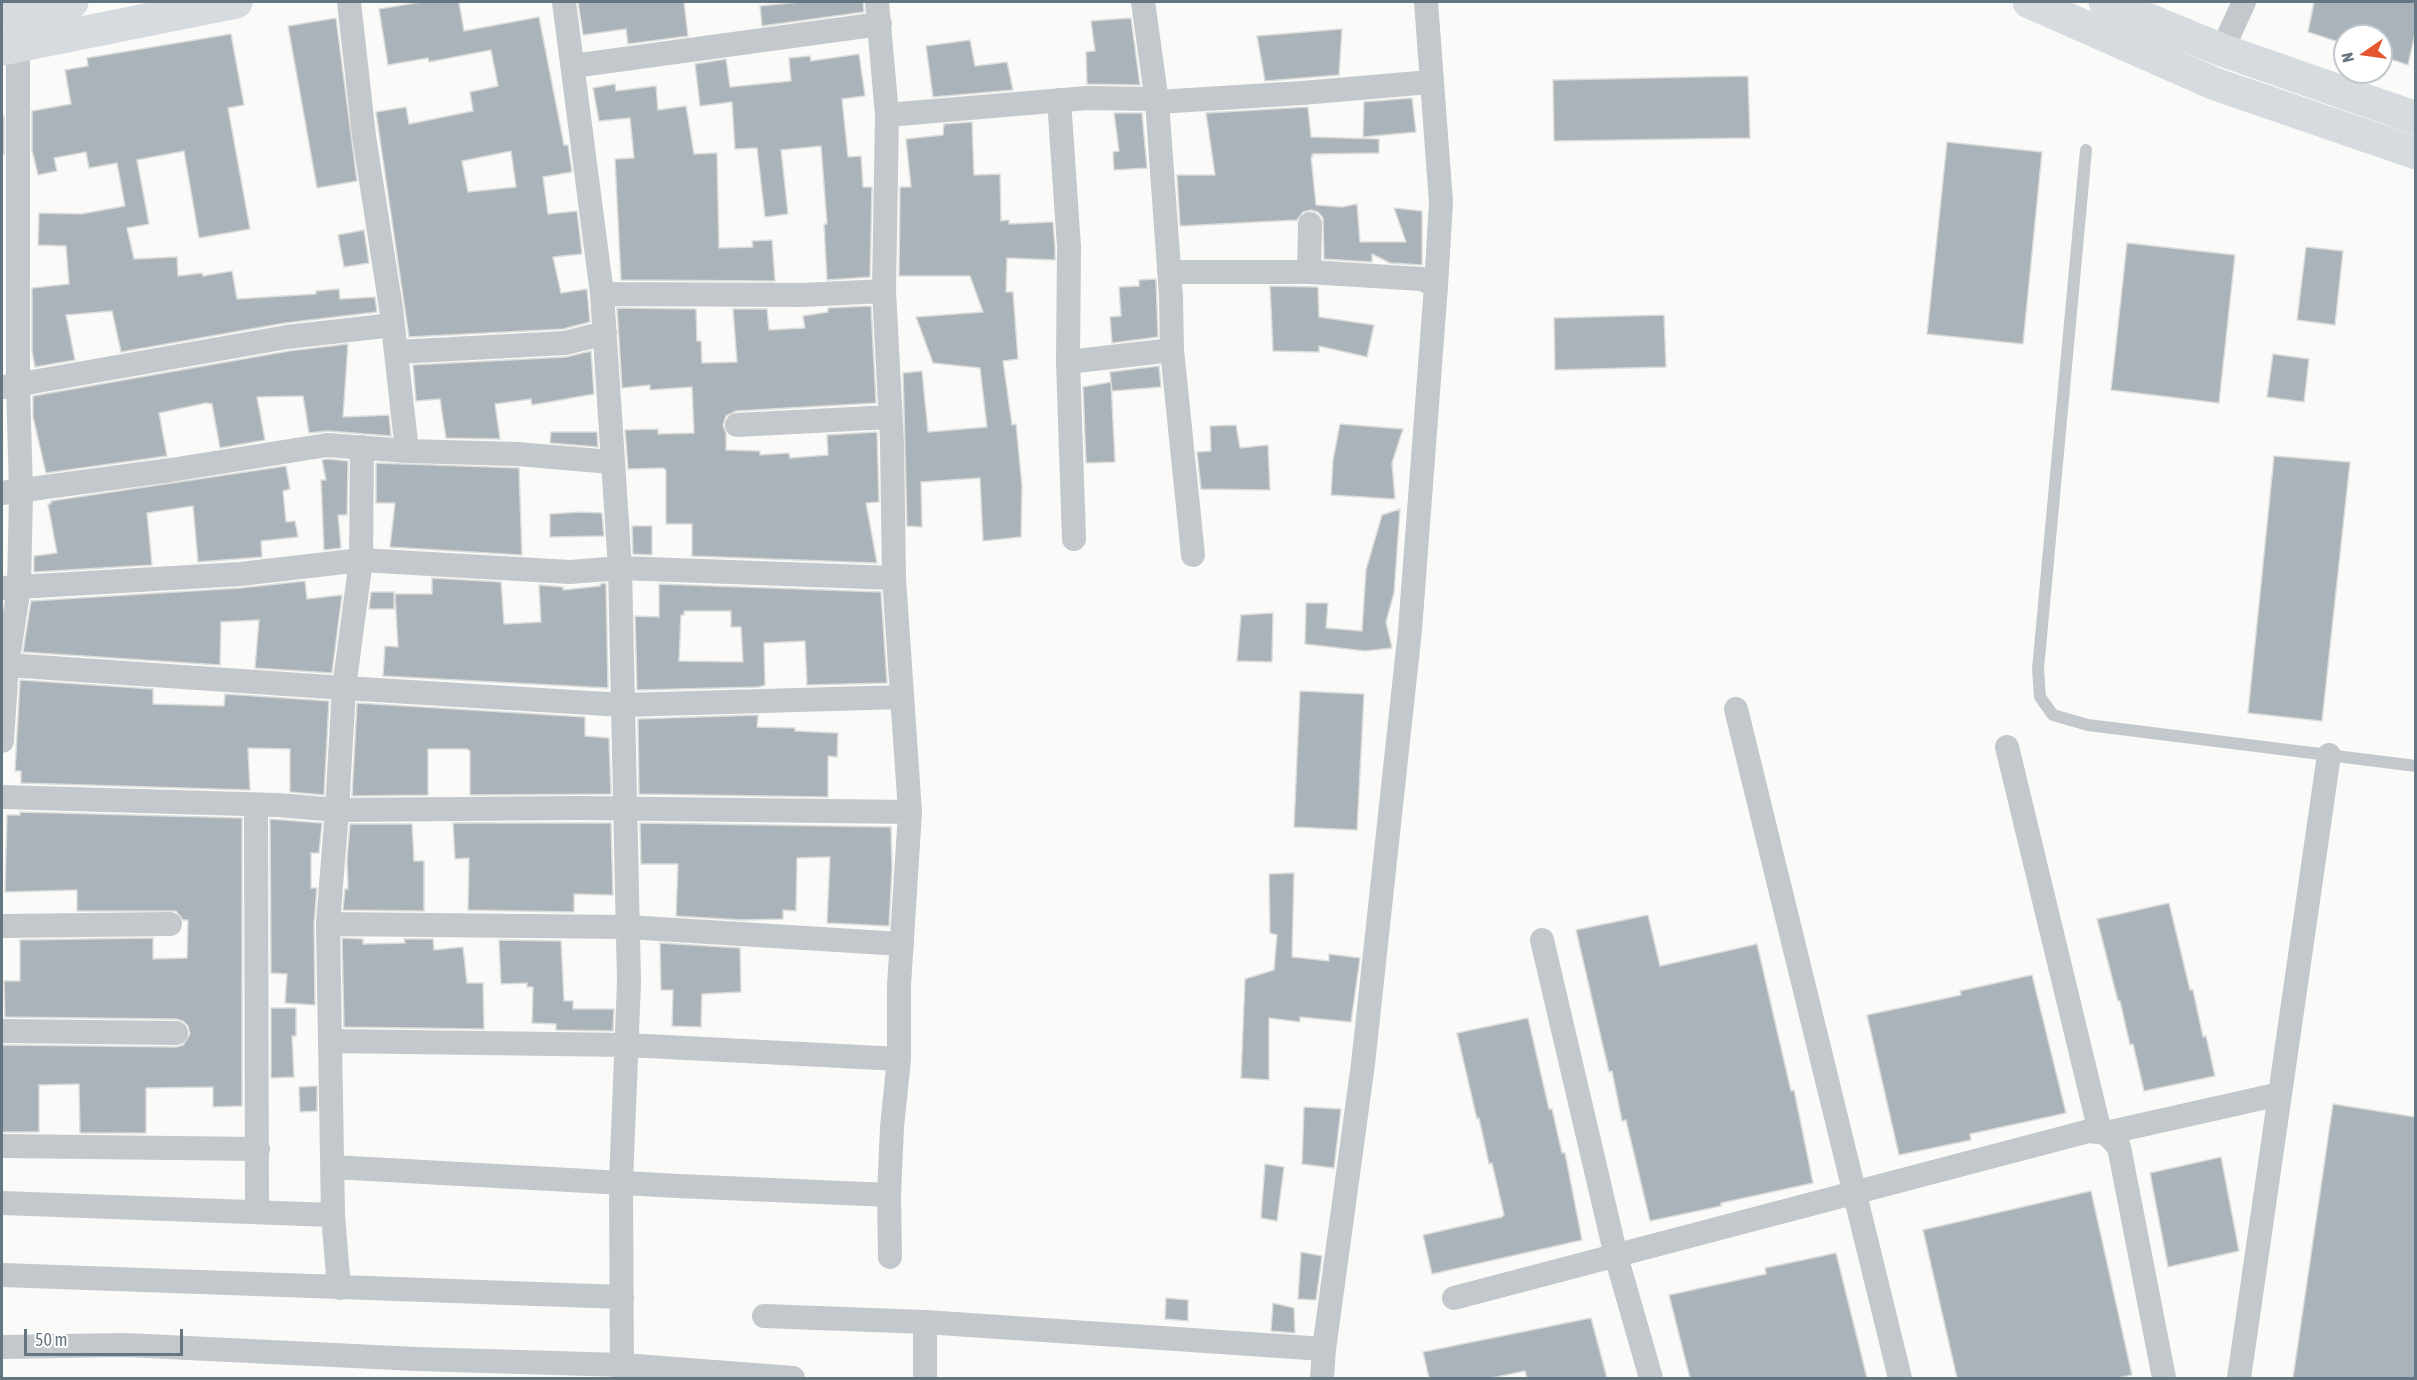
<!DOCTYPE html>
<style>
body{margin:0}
#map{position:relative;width:2417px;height:1380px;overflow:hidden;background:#fafaf8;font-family:"Asap Condensed",sans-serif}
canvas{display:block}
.frame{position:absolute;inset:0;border:3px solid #657683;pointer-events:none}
.north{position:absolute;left:2333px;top:24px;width:60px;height:60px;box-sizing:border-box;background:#fff;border:2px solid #c1c8cd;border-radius:50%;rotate:257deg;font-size:16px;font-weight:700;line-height:24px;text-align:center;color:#657683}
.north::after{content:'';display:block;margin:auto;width:21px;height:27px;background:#e4572e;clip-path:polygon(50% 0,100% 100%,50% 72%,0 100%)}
.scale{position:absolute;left:24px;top:1329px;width:159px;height:27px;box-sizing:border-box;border:3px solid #657683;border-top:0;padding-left:8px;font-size:18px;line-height:21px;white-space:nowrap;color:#657683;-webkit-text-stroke:4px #fff;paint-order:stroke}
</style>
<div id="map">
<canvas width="2417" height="1380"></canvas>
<div class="frame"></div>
<div class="north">N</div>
<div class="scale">50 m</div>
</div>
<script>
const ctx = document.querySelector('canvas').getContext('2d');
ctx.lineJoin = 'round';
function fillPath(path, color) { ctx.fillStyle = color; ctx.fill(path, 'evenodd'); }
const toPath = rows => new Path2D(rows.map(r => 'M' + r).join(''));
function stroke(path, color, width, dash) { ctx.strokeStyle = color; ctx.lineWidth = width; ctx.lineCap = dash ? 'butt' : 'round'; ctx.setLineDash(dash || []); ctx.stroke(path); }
const building = toPath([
 [421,2,459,2,464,31,539,17,564,145,568,145,572,172,543,177,548,214,577,211,582,254,553,257,561,293,587,289,590,322,563,329,409,337,376,112,406,107,409,124,473,111,470,92,498,86,491,50,429,62,428,58,388,65,379,9,421,2],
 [511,151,516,187,468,192,462,161,511,151],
 [578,2,684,2,688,36,628,44,626,29,583,35,578,2],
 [799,2,863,2,864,12,762,26,760,6,799,2],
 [2314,2,2415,2,2415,34,2408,65,2381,56,2381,36,2345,36,2345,44,2308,32,2314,2],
 [336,18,357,181,317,188,288,26,336,18],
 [1131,18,1140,85,1087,84,1086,52,1095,51,1091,21,1131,18],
 [1342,29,1339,75,1265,81,1257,36,1342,29],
 [231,34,244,105,228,108,250,229,199,238,184,151,137,160,149,224,127,228,134,259,177,257,178,276,202,273,203,276,232,271,237,299,316,294,316,291,339,289,340,299,375,297,377,312,285,323,121,352,112,311,66,315,75,360,35,367,32,351,32,288,69,284,66,246,38,245,39,213,81,214,125,206,117,163,89,168,86,152,54,158,57,171,38,175,32,150,32,111,71,104,65,70,88,66,87,58,231,34],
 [970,40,975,66,1007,62,1013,90,933,97,926,46,970,40],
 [859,54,865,96,842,99,848,157,861,156,863,187,872,187,870,277,827,280,824,224,827,224,821,146,781,150,788,214,765,217,757,148,735,149,732,102,700,106,695,64,726,59,730,87,791,81,789,58,810,56,811,61,859,54],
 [1748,76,1750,138,1554,141,1553,80,1748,76],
 [615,84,616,91,656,86,658,110,686,106,694,154,717,153,719,248,753,247,752,241,772,240,775,281,621,280,615,159,634,158,630,118,599,121,593,88,615,84],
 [1412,98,1416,132,1363,137,1364,102,1412,98],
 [1308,107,1311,137,1379,139,1379,153,1312,154,1313,157,1311,157,1316,205,1342,207,1357,204,1360,242,1406,242,1394,208,1422,211,1422,265,1390,263,1372,254,1372,262,1324,259,1323,218,1318,212,1311,210,1303,212,1297,220,1180,226,1177,175,1215,175,1206,113,1308,107],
 [1114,113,1142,113,1147,168,1114,170,1113,152,1119,151,1114,113],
 [2,117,4,117,4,154,2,154,2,117],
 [972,122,974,175,1000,174,1001,221,1009,220,1009,224,1053,222,1055,247,1055,260,1007,258,1006,292,1013,292,1018,359,1003,361,1012,425,1016,424,1022,486,1021,537,983,541,980,478,921,482,922,527,907,526,903,373,922,371,928,432,987,427,980,368,933,363,916,317,983,312,970,276,899,276,900,187,911,187,906,139,943,135,944,124,972,122],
 [1947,142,2042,152,2023,344,1927,334,1947,142],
 [364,230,369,263,344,267,338,235,364,230],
 [2127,243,2235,255,2219,403,2111,390,2127,243],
 [2306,247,2343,251,2335,325,2297,320,2306,247],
 [1156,279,1158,337,1112,343,1110,317,1121,316,1119,287,1139,286,1139,280,1156,279],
 [1270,286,1318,287,1319,317,1374,325,1367,357,1319,346,1319,352,1273,351,1270,286],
 [871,306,876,403,736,411,726,416,723,425,726,433,726,450,760,451,760,455,789,453,790,458,828,455,827,435,877,432,879,502,866,503,877,563,692,556,692,524,666,524,666,470,663,468,628,469,625,430,658,429,658,434,694,433,692,387,650,390,650,385,622,388,617,308,696,309,697,341,701,341,702,363,737,362,733,309,767,309,769,330,805,328,803,316,828,312,828,308,871,306],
 [1664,315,1666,367,1555,370,1554,318,1664,315],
 [348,344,343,417,389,415,391,436,328,431,309,433,303,396,257,397,265,440,220,448,212,404,206,403,159,413,167,456,46,473,33,417,33,396,289,351,348,344],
 [591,351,594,394,532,405,531,399,495,404,500,439,446,438,440,399,416,401,413,365,566,357,591,351],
 [2273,354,2309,359,2304,402,2267,397,2273,354],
 [1159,366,1161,387,1112,391,1110,372,1159,366],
 [1111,382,1115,462,1086,463,1083,387,1111,382],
 [1340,424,1403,429,1392,463,1395,499,1331,495,1333,460,1340,424],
 [1236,425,1240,448,1268,445,1270,490,1201,489,1197,452,1211,451,1210,426,1236,425],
 [551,432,597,432,598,447,550,443,551,432],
 [2274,456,2350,462,2322,721,2248,713,2274,456],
 [328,459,348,461,347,515,338,515,341,548,324,550,321,480,326,480,322,460,328,459],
 [376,463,519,468,522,555,390,547,395,503,376,503,376,463],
 [286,466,290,489,283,491,286,522,295,521,298,537,261,541,262,557,198,562,193,506,147,513,152,565,34,572,34,556,57,553,48,504,51,504,51,501,286,466],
 [1400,509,1394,593,1386,622,1392,648,1365,651,1305,644,1306,603,1328,603,1326,628,1362,631,1366,570,1382,515,1400,509],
 [581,512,602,513,604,536,550,537,550,514,581,512],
 [632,526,652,526,652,555,633,554,632,526],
 [432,578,501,582,504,624,541,622,539,585,563,587,563,590,600,586,600,584,606,583,608,688,383,676,385,646,398,647,395,594,432,594,432,578],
 [305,581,307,599,342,595,332,673,255,668,259,620,221,622,220,665,23,652,31,601,241,588,305,581],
 [659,584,881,592,887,683,807,685,805,641,764,643,765,685,759,687,637,690,635,616,659,617,659,584],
 [684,611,731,611,731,627,741,627,743,662,679,661,681,615,684,615,684,611],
 [371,592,394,592,394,609,369,609,371,592],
 [1273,613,1272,662,1237,661,1241,615,1273,613],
 [20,680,153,689,153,704,224,706,225,694,329,701,324,795,290,792,290,749,248,748,250,790,21,783,21,771,15,771,20,680],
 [1300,691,1364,694,1357,830,1294,827,1300,691],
 [357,703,585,717,585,736,609,738,611,794,470,795,470,751,467,749,428,749,428,795,352,796,357,703],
 [758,715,757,727,795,728,795,731,838,733,837,757,828,756,828,797,639,794,638,719,758,715],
 [20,812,242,818,242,1106,213,1107,213,1087,146,1088,146,1133,80,1133,79,1084,39,1085,39,1132,2,1132,2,1045,176,1047,183,1045,190,1034,188,1026,183,1021,176,1019,5,1017,4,981,20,981,20,940,153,938,153,959,187,958,188,920,183,920,176,911,77,911,77,890,5,892,7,815,20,815,20,812],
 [270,819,322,823,319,853,311,853,311,888,317,888,314,924,315,1005,285,1003,287,974,271,973,270,819],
 [453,823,611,823,613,895,574,894,574,912,468,910,469,858,455,859,453,823],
 [640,823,891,827,892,868,889,926,827,923,830,857,797,858,796,911,783,910,783,919,742,920,676,916,678,864,641,864,640,823],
 [350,824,412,824,414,861,424,861,424,911,343,910,345,889,348,889,347,860,350,824],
 [1294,873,1292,957,1329,961,1329,954,1360,958,1351,1022,1300,1017,1300,1022,1269,1018,1269,1080,1241,1078,1245,979,1274,970,1277,935,1270,933,1269,874,1294,873],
 [2169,903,2190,990,2193,990,2203,1037,2206,1036,2215,1076,2144,1091,2133,1044,2130,1045,2120,1001,2118,1001,2097,919,2169,903],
 [1648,915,1660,966,1757,944,1791,1091,1794,1090,1813,1183,1721,1203,1721,1206,1650,1221,1626,1120,1622,1121,1612,1071,1609,1072,1576,930,1648,915],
 [342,938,363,939,363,944,405,943,404,939,433,939,434,950,463,947,467,983,483,983,484,1029,344,1027,342,938],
 [499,940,561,941,564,1001,573,1001,573,1009,614,1009,613,1031,556,1030,556,1024,532,1023,533,987,527,987,527,983,501,984,499,940],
 [660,943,740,948,741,992,702,994,701,1027,672,1026,673,990,661,990,660,943],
 [2032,975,2066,1113,1970,1134,1971,1140,1899,1155,1867,1015,1961,995,1960,991,2032,975],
 [271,1008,296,1008,296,1036,292,1036,294,1077,271,1078,271,1008],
 [1528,1018,1549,1109,1552,1109,1562,1153,1565,1153,1582,1240,1432,1274,1423,1235,1502,1217,1504,1215,1492,1163,1489,1164,1479,1118,1477,1119,1457,1033,1528,1018],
 [317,1086,317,1111,300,1112,299,1087,317,1086],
 [2333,1104,2415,1117,2415,1378,2293,1378,2333,1104],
 [1304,1107,1341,1109,1334,1168,1302,1164,1304,1107],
 [2221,1157,2239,1251,2168,1267,2150,1173,2221,1157],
 [1265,1164,1284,1167,1277,1221,1261,1218,1265,1164],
 [2091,1191,2132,1375,2118,1378,1957,1378,1923,1230,2091,1191],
 [1301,1252,1322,1256,1316,1300,1298,1299,1301,1252],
 [1836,1253,1867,1378,1690,1378,1669,1295,1766,1274,1765,1268,1836,1253],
 [1166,1298,1188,1300,1188,1321,1165,1319,1166,1298],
 [1273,1303,1294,1308,1295,1333,1271,1331,1273,1303],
 [1591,1318,1607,1378,1527,1378,1525,1371,1492,1378,1429,1378,1423,1352,1591,1318]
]);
const lane = toPath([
 [2086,150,2038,669,2040,697,2053,715,2088,725,2416,766]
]);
const street = toPath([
 [349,2,364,136,391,308,407,451,517,454,611,462],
 [564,2,602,294,620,568,629,982,621,1182,622,1378],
 [877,2,887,115,1087,98,1151,99,1157,102,1302,93,1430,82],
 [2222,50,2244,2],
 [573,66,880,24],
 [1059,100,1069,247,1068,362,1172,350,1171,296,1157,102,1143,2],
 [887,115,884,291,892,442,894,578,910,812,899,986,899,1059,892,1127,889,1195,890,1257],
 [1169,272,1309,272,1422,279,1436,286],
 [1309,272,1310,224],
 [602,294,802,295,884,291],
 [1172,350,1193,555],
 [396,352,565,343,605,333],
 [1068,362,1074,539],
 [4,387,287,337,393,325],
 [737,425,890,417],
 [2,493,171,470,327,445,407,451],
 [2,588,240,574,361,560,570,572,620,568,894,578],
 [7,665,344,688,623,705,902,697],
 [1736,709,1900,1378],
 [2,741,7,665,19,587,21,492,18,384,18,46],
 [2007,747,2100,1132],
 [2,797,278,805,337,810,579,808,910,812],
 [256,805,257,1212],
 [328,924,627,927,902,944],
 [2,926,170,924],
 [1542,940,1616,1256,1651,1378],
 [2,1031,176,1033],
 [330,1041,628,1045,899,1059],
 [2106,1133,2280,1094],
 [2,1146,258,1149],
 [333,1167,678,1186,889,1195],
 [2,1203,333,1215],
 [2,1275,622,1297],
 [339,1288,333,1215,328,924,337,810,344,688,361,560,362,447],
 [1454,1298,2089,1131,2106,1133,2119,1147,2164,1378],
 [764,1316,925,1322,1324,1349],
 [2,1347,126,1345,416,1359,623,1365,793,1378],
 [925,1378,925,1322],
 [1322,1378,1324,1349,1363,1064,1410,630,1436,286,1441,202,1426,2],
 [2239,1378,2329,755]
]);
const primary = toPath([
 [2029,2,2215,84,2416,153],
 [2105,2,2222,50,2416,118],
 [2,15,72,2],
 [2,49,236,2]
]);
fillPath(building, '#aab3b9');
stroke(building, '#dcdcda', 1.5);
stroke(lane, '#c3c8cc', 12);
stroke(street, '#c3c8cc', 24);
stroke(primary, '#d6dbdf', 33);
</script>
